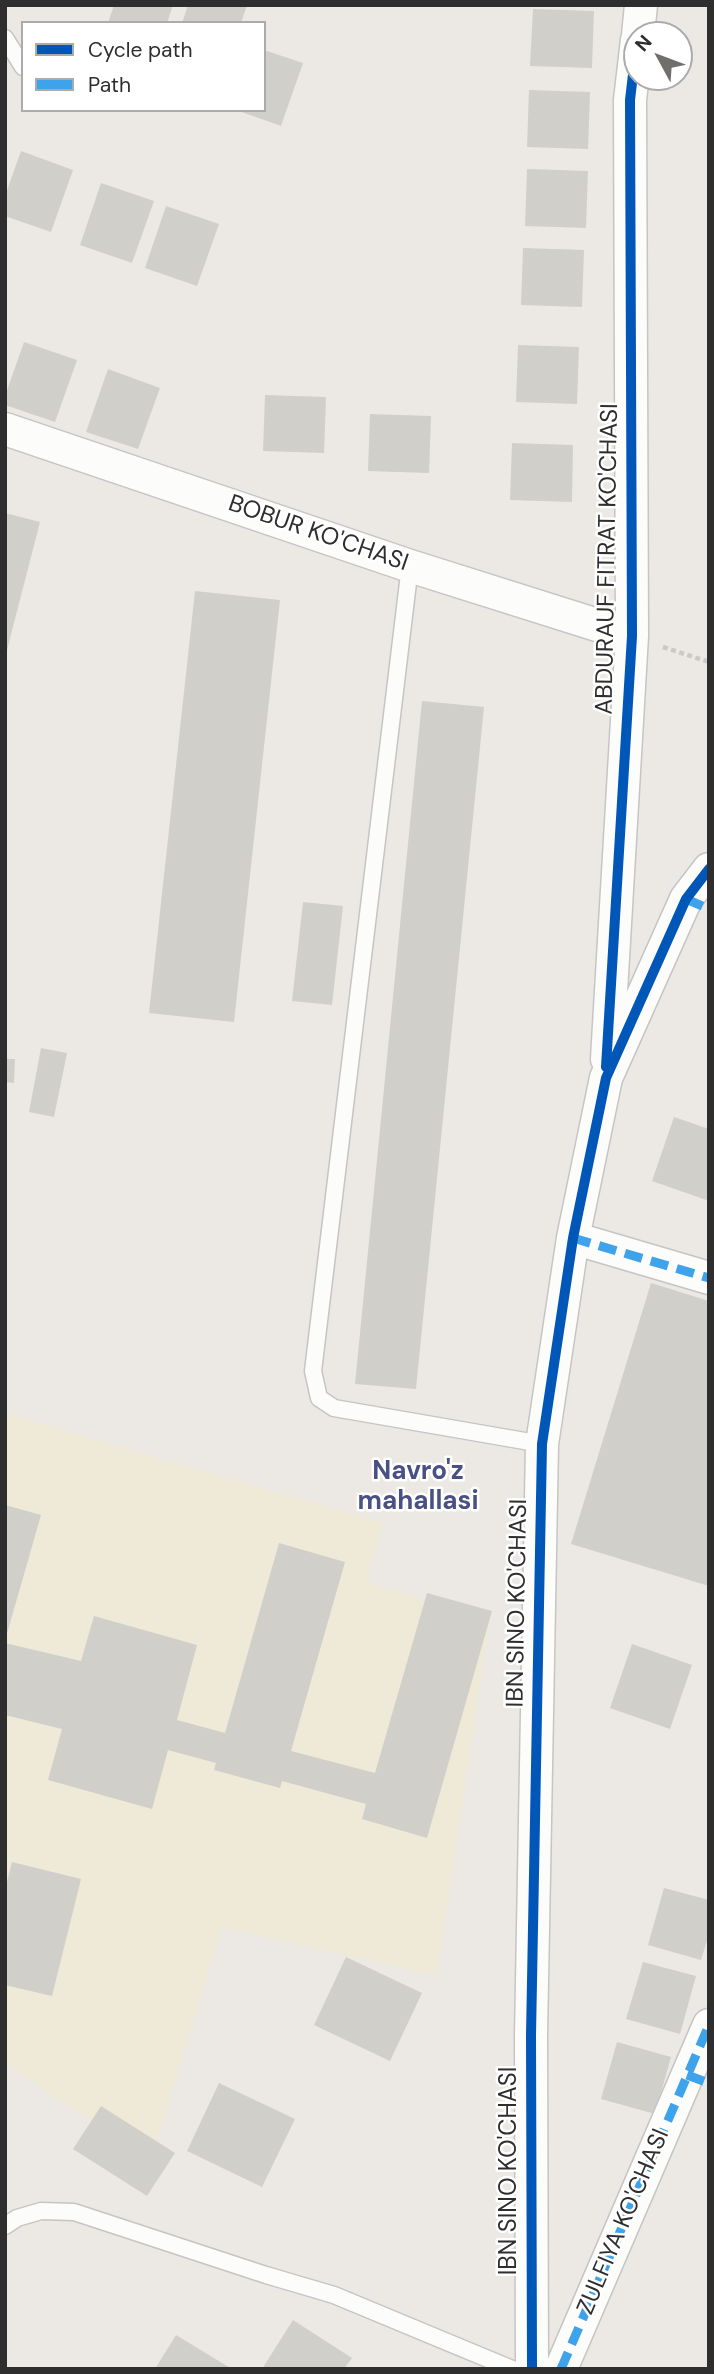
<!DOCTYPE html>
<style>
body{margin:0}
#map{position:relative;width:714px;height:2374px;overflow:hidden;background:#ece9e4;font-family:"DM Sans",sans-serif}
canvas{display:block}
.frame{position:absolute;inset:0;border:7px solid #2e2e2e;pointer-events:none}
.legend{position:absolute;left:21px;top:21px;width:245px;height:91px;box-sizing:border-box;background:#fff;border:2px solid #ababab;margin:0;padding:9px 12px;list-style:none;font-size:21px;color:#2e2e2e}
.legend li{display:flex;align-items:center;gap:14px;height:35px}
.legend b{width:35px;border:2px solid #ababab}
.north{position:absolute;left:623px;top:21px;width:70px;height:70px;box-sizing:border-box;background:#fff;border:2px solid #ababab;border-radius:50%;rotate:311deg;font-size:19px;font-weight:700;line-height:28px;text-align:center;color:#2e2e2e}
.north::after{content:'';display:block;margin:auto;width:24px;height:32px;background:#706f6e;clip-path:polygon(50% 0,100% 100%,50% 72%,0 100%)}
</style>
<div id="map">
<canvas width="714" height="2374"></canvas>
<div class="frame"></div>
<ul class="legend">
<li><b style="height:9px;background:#0057b8"></b>Cycle path</li>
<li><b style="height:9px;background:#3ea3eb"></b>Path</li>
</ul>
<div class="north">N</div>
</div>
<script>
const ctx = document.querySelector('canvas').getContext('2d');
ctx.lineJoin = 'round';
function fillPath(path, color) { ctx.fillStyle = color; ctx.fill(path, 'evenodd'); }
const toPath = rows => new Path2D(rows.map(r => 'M' + r).join(''));
function stroke(path, color, width, dash) { ctx.strokeStyle = color; ctx.lineWidth = width; ctx.lineCap = dash ? 'butt' : 'round'; ctx.setLineDash(dash || []); ctx.stroke(path); }
function drawText(font, color, halo, rows, align = 'center') {
  ctx.font = font + ' "DM Sans",sans-serif'; ctx.lineWidth = 5; ctx.setLineDash([]); ctx.textBaseline = 'middle'; ctx.strokeStyle = halo; ctx.fillStyle = color; for (const [text, x, y, turn = 0] of rows) {
    ctx.save(); ctx.translate(x, y); ctx.rotate((+turn || 0) * Math.PI / 180); ctx.textAlign = isNaN(turn) ? turn : align; if (halo) ctx.strokeText(text, 0, 0); ctx.fillText(text, 0, 0); ctx.restore();
  }
}
const education = toPath([
 [5,1413,383,1523,367,1582,490,1620,437,1976,222,1927,151,2161,5,2064]
]);
const building = toPath([
 [114,5,173,5,167,23,108,23],
 [188,5,247,5,241,23,182,23],
 [533,9,594,11,592,68,530,66],
 [264,50,303,63,281,126,239,111,264,110],
 [529,90,590,92,588,149,527,147],
 [21,151,73,170,51,232,5,216,5,196],
 [527,169,588,171,586,228,525,226],
 [101,183,154,201,132,263,80,245],
 [166,206,219,224,197,286,145,268],
 [523,248,584,250,582,307,521,305],
 [24,342,77,360,55,422,5,405,5,396],
 [518,345,579,347,577,404,516,402],
 [108,369,160,388,138,449,86,432],
 [265,395,326,397,324,453,263,451],
 [370,414,431,416,429,473,368,471],
 [512,443,573,445,572,502,510,500],
 [5,513,40,522,6,654,5,654],
 [195,591,280,600,234,1022,149,1013],
 [422,701,484,707,416,1389,355,1384],
 [303,902,343,906,332,1005,292,1001],
 [41,1048,67,1053,54,1117,29,1112],
 [5,1059,15,1059,14,1083,5,1082],
 [674,1117,709,1129,709,1201,652,1181],
 [651,1283,709,1301,709,1586,571,1544],
 [5,1505,41,1515,6,1637,5,1637],
 [279,1543,345,1562,291,1751,375,1773,427,1593,492,1611,427,1838,362,1819,366,1804,282,1781,280,1788,214,1770,216,1763,168,1750,152,1809,48,1780,62,1729,5,1715,5,1643,81,1661,94,1616,197,1645,177,1720,225,1733],
 [632,1644,692,1665,670,1729,610,1708],
 [12,1862,81,1879,52,1996,5,1985,5,1890],
 [664,1888,709,1900,709,1934,701,1960,648,1945],
 [346,1957,422,1993,390,2061,314,2025],
 [643,1962,696,1976,680,2034,626,2019],
 [617,2042,671,2057,655,2114,601,2099],
 [219,2083,295,2119,262,2187,187,2151],
 [101,2106,175,2153,147,2196,73,2149],
 [293,2320,352,2358,344,2369,262,2369],
 [176,2335,232,2369,155,2369]
]);
const path = toPath([
 [663,647,709,662]
]);
const service = toPath([
 [5,38,23,67],
 [410,566,313,1371,319,1398,334,1408,542,1444],
 [5,2226,17,2218,41,2211,74,2212,266,2275,334,2295,512,2369]
]);
const minor = toPath([
 [638,35,641,5],
 [5,429,410,566,632,636],
 [607,1059,632,636,630,100,637,40],
 [573,1238,709,1278],
 [532,2369,531,2035,542,1444,573,1238,606,1078,686,899,709,869],
 [561,2369,709,2025]
]);
const quiet = toPath([
 [686,899,709,909],
 [573,1238,709,1278],
 [687,2075,709,2083],
 [561,2369,709,2025]
]);
const cycleway = toPath([
 [606,1067,632,636,630,100,637,40],
 [532,2369,531,2035,542,1444,573,1238,606,1078,686,899,709,869]
]);
const streetNames = [
 ["BOBUR KO'CHASI",318,534,19],
 ["ABDURAUF FITRAT KO'CHASI",608,559,-89],
 ["IBN SINO KO'CHASI",518,1603,-89],
 ["IBN SINO KO'CHASI",510,2171,-90],
 ["ZULFIYA KO'CHASI",624,2222,-67]
];
const neighbourhoodNames = [
 ["Navro'z",418,1472],
 ["mahallasi",418,1502]
];
fillPath(education, '#efe9d8');
fillPath(building, '#d1cfca');
stroke(service, '#c6c5c5', 19);
stroke(minor, '#c6c5c5', 35);
stroke(path, '#c9c9c8', 4.5, [5, 3.5]);
stroke(service, '#fcfcfb', 16);
stroke(minor, '#fcfcfb', 32);
stroke(quiet, '#3ea3eb', 9, [18, 9]);
stroke(cycleway, '#0057b8', 10);
drawText('24px', '#2e2e2e', '#fff', streetNames);
drawText('bold 26px', '#495083', '#fff', neighbourhoodNames);
</script>
